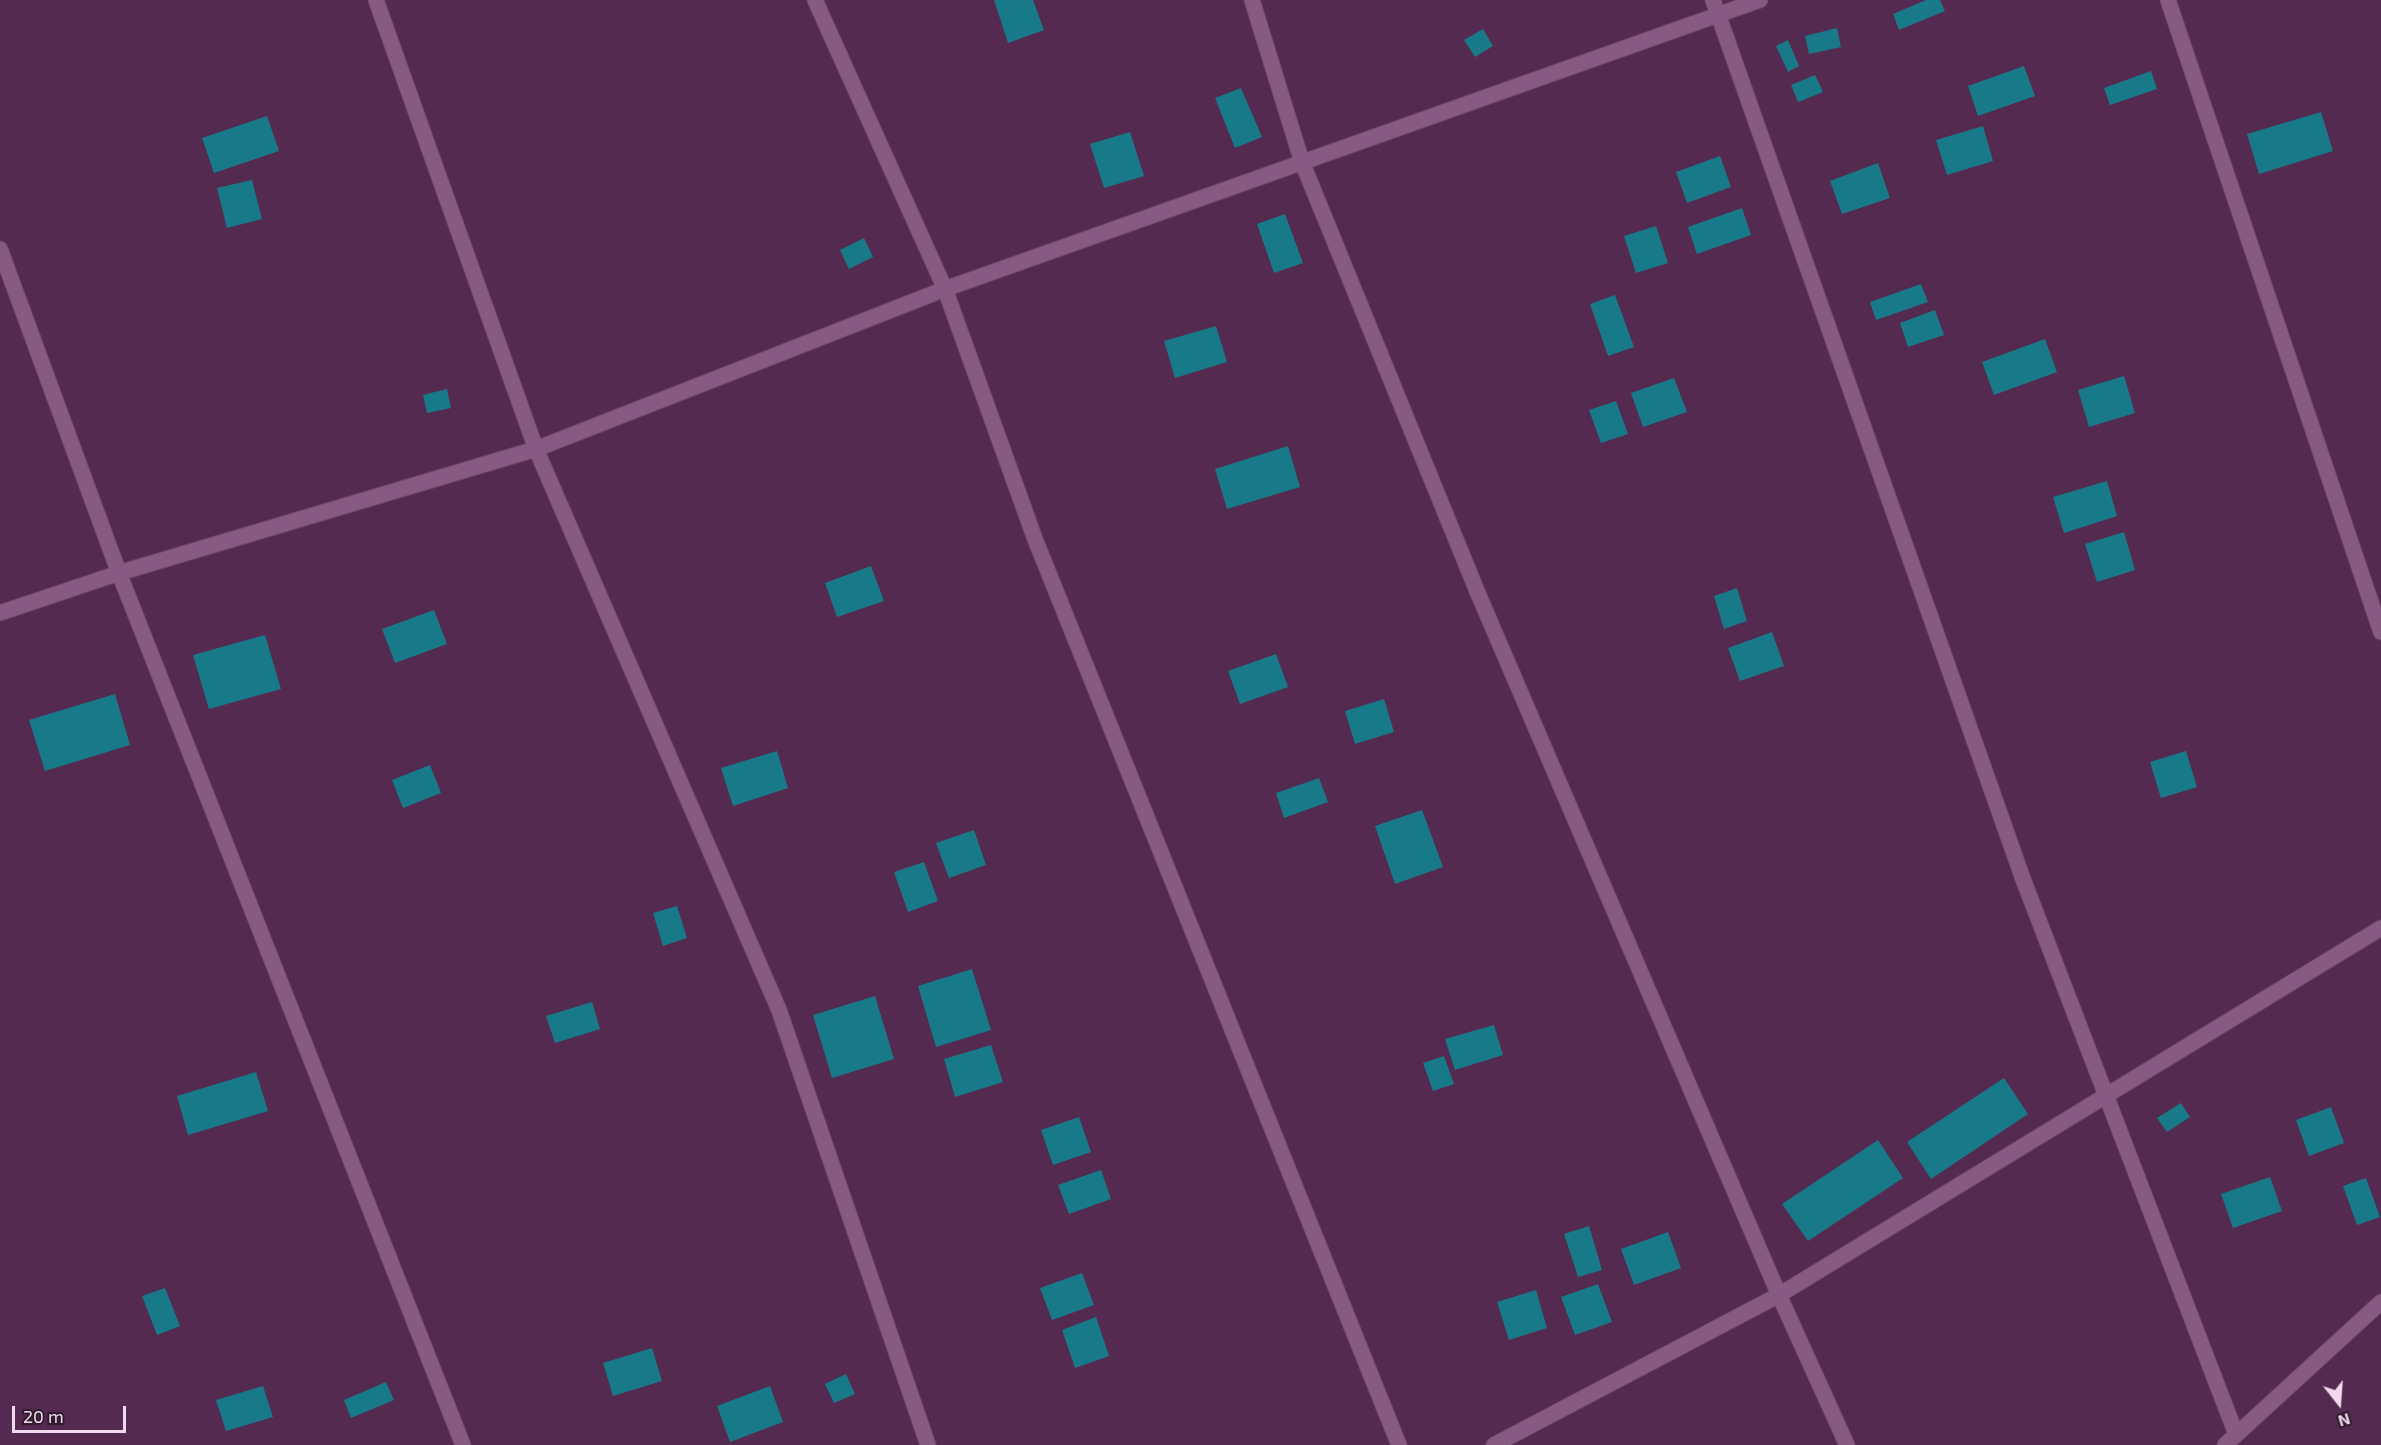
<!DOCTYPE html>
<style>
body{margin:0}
#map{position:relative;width:2381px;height:1445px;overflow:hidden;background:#542a51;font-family:"Exo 2",sans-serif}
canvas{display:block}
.north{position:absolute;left:2309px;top:1373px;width:60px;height:60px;-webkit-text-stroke:4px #2e1c2d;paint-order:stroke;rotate:163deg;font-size:16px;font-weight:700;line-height:24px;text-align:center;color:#f3d9ef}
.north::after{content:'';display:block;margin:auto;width:21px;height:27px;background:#f3d9ef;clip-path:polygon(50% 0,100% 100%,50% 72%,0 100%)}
.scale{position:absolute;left:12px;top:1406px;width:114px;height:27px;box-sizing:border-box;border:3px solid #f3d9ef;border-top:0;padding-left:8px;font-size:18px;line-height:21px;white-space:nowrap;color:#f3d9ef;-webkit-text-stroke:4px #2e1c2d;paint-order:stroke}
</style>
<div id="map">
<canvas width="2381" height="1445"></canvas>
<div class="north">N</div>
<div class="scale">20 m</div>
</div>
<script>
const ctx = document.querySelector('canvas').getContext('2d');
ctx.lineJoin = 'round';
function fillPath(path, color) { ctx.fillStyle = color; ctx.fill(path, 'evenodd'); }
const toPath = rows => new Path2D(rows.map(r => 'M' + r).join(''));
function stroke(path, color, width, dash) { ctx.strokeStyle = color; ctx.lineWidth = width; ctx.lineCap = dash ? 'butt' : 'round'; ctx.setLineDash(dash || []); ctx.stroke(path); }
const building = toPath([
 [994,0,1033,0,1044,30,1008,43],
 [1926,0,1940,0,1945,11,1899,30,1893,14],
 [1837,28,1841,47,1809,54,1805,36],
 [1483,29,1493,46,1475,57,1464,40],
 [1788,40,1799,66,1788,72,1776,46],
 [2024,66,2035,96,1978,116,1968,86],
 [2151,71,2157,89,2110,105,2104,88],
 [1815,75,1823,92,1798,102,1791,85],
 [1241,88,1262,137,1235,148,1215,98],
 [2321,112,2333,151,2259,174,2247,134],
 [267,116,279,151,214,173,202,138],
 [1983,126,1993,161,1947,175,1936,140],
 [1130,132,1144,176,1104,188,1090,144],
 [1720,156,1731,187,1687,203,1676,172],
 [1878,163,1890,198,1842,214,1830,181],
 [252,180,262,219,227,228,217,188],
 [1742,208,1751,235,1697,254,1688,227],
 [1285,214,1303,263,1274,273,1257,224],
 [1656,226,1668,263,1636,273,1624,236],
 [864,238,873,257,849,269,840,250],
 [1921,284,1928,302,1876,320,1870,302],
 [1615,295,1634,347,1608,356,1590,304],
 [1935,310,1944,335,1908,347,1900,323],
 [1216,326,1227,362,1175,378,1164,341],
 [2045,339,2057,372,1994,395,1982,362],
 [2124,376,2135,413,2089,427,2078,390],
 [1674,378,1687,412,1643,427,1631,393],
 [447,389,451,408,427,413,423,395],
 [1616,401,1628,434,1601,443,1589,410],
 [1288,446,1300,487,1227,509,1215,469],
 [2107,481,2117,516,2064,533,2053,497],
 [2124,532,2135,570,2097,582,2085,544],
 [871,566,884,601,837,617,825,583],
 [1737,588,1747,621,1724,629,1714,596],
 [434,610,447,644,395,663,382,629],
 [1772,632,1784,666,1740,681,1728,648],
 [265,635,281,689,209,709,193,655],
 [1276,654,1288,687,1240,704,1228,671],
 [115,694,130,745,45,771,29,720],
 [1384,699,1394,732,1355,744,1345,711],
 [777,751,788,788,733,806,721,768],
 [2186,751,2197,787,2161,798,2150,762],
 [430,765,441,793,403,808,392,780],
 [1319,778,1328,802,1284,818,1276,793],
 [1422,810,1443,867,1395,884,1375,826],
 [974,830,986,865,949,878,936,843],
 [924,862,938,901,908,912,894,872],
 [677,906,687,938,663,946,653,913],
 [972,969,991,1030,936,1047,918,986],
 [875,996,894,1059,832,1078,813,1015],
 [592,1002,600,1029,555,1043,546,1016],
 [1494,1025,1503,1055,1455,1070,1445,1039],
 [991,1045,1003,1082,955,1097,944,1059],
 [1444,1056,1454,1084,1433,1091,1423,1063],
 [256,1072,268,1111,188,1135,177,1096],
 [2004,1078,2028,1114,1931,1179,1907,1142],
 [2181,1103,2190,1117,2167,1132,2157,1118],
 [2331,1107,2344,1143,2309,1156,2296,1120],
 [1079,1117,1091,1152,1053,1165,1041,1130],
 [1878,1140,1903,1178,1808,1241,1782,1204],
 [1101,1170,1111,1199,1069,1214,1058,1185],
 [2270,1177,2282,1211,2233,1228,2221,1194],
 [2366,1178,2380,1217,2357,1225,2343,1186],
 [1589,1226,1602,1270,1578,1277,1564,1234],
 [1668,1232,1681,1268,1634,1285,1621,1249],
 [1082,1273,1094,1305,1052,1320,1040,1288],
 [1598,1284,1612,1322,1575,1335,1561,1297],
 [165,1288,180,1326,157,1335,142,1296],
 [1536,1290,1547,1328,1509,1340,1497,1302],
 [1096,1317,1109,1356,1075,1368,1062,1330],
 [652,1348,662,1381,613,1396,603,1363],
 [846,1374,855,1394,834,1403,825,1384],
 [386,1382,394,1400,351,1418,344,1400],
 [263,1386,273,1417,226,1431,216,1400],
 [770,1386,783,1422,730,1442,717,1406]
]);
const street = toPath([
 [376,0,536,449,779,1010,928,1445],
 [815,0,945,289,1035,539,1399,1445],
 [1252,0,1302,162,1477,591,1779,1295,1847,1445],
 [1713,0,2023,879,2236,1434],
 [2168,0,2381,632],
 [0,249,119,573,463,1445],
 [0,613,119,573,536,449,945,289,1760,0],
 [1494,1445,1779,1295,2381,928],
 [2225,1445,2381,1302]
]);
fillPath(building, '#187a88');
stroke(street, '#6c486a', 17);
stroke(street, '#885a83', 15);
</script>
